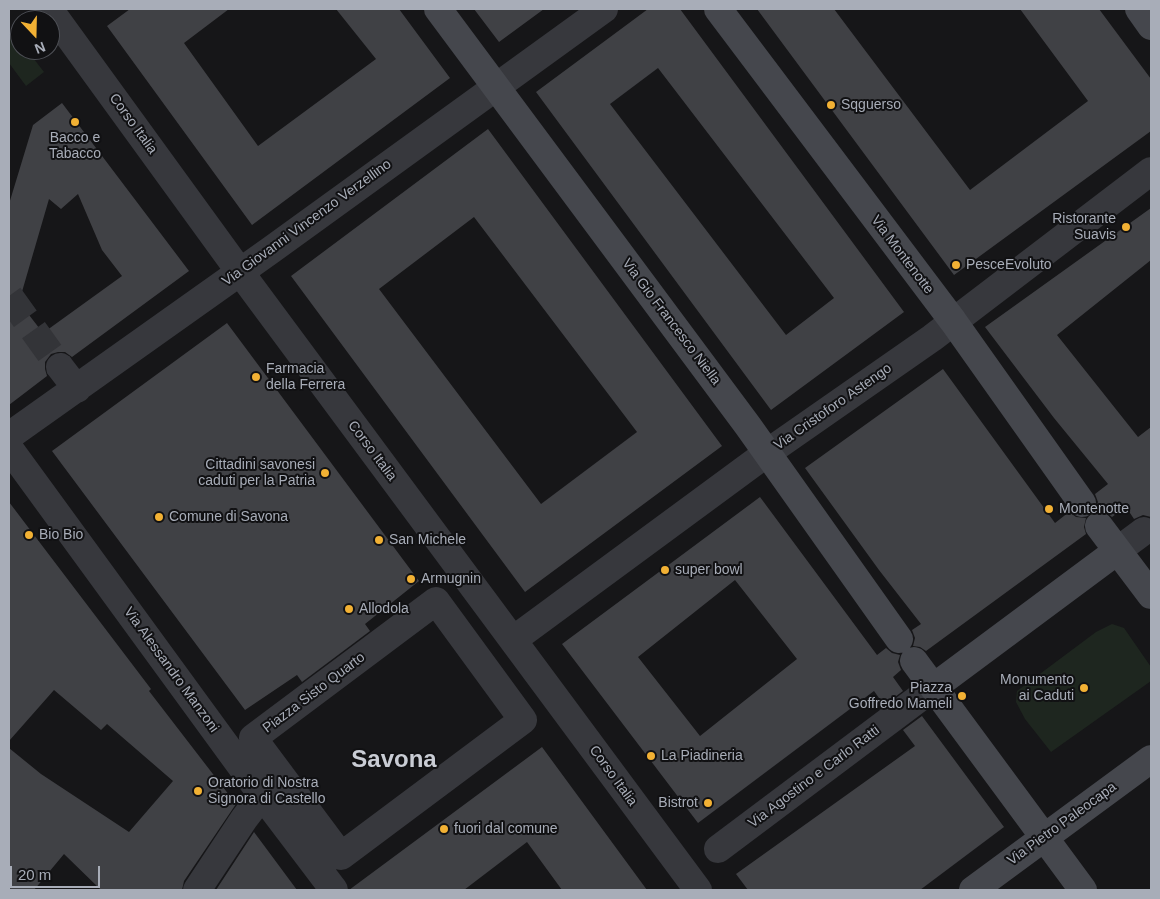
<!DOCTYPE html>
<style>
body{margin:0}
#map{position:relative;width:1160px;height:899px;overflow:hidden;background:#161618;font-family:Helvetica,sans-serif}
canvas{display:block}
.frame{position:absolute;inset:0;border:10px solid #a8adb8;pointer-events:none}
.north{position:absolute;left:10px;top:10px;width:50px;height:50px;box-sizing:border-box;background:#111113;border:1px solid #4d4f55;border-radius:50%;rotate:159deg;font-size:14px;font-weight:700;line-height:20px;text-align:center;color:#a8adb8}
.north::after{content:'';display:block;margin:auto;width:18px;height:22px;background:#f2b134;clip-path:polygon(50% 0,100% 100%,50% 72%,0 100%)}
.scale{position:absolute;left:10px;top:866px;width:90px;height:22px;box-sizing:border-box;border:2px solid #a8adb8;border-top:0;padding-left:6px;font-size:15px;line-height:18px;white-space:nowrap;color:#a8adb8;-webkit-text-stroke:4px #111113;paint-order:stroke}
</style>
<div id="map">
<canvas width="1160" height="899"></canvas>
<div class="frame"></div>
<div class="north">N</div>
<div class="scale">20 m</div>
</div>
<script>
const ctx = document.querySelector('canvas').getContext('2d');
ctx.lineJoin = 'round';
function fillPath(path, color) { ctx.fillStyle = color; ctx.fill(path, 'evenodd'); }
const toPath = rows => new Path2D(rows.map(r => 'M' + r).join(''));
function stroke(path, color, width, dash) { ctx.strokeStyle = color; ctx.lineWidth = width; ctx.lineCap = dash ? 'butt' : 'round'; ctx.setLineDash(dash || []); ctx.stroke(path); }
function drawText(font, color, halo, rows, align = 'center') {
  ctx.font = font + ' Helvetica,sans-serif'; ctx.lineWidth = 4; ctx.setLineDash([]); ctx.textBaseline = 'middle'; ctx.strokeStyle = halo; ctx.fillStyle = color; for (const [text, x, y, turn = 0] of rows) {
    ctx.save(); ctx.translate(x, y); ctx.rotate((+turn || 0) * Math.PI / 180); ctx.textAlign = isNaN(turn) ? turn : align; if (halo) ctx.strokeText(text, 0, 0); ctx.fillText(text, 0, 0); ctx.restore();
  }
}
const green = toPath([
 [14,33,20,40,20,50,27,50,44,72,26,86,9,63,9,37],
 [1112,624,1124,628,1151,667,1151,681,1051,752,1025,719,1016,702,1017,691,1096,632]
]);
const building = toPath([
 [130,9,229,9,184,43,258,146,376,59,336,9,399,9,450,78,252,225,107,26],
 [474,9,544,9,499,42],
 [648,9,680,9,904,312,771,410,536,92],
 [658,68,834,298,786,335,610,104],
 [757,9,834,9,970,190,1088,101,1020,9,1099,9,1151,79,1151,131,954,275],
 [62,103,189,271,72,357,65,352,58,352,51,354,45,362,45,369,47,376,9,405,9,204,33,125],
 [78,194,102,250,122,276,43,333,19,302,49,199,61,209],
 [488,129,722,446,525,592,291,276],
 [474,217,637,432,541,504,379,289],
 [1151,208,1151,260,1057,335,1138,437,1151,427,1151,517,1143,515,1134,519,1126,507,1112,517,1105,511,1095,511,1098,502,1095,494,1108,484,1054,418,985,327],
 [227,323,419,581,365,624,370,631,302,682,297,675,245,710,52,451],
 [943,369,1055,523,1069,512,1076,517,1086,518,1084,527,1086,534,926,651,920,647,913,646,915,638,912,630,921,624,879,570,805,468],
 [760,497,877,655,886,648,892,653,900,655,898,662,901,670,893,677,903,691,884,705,874,691,698,823,562,644],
 [735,580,797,659,700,736,638,657],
 [9,502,151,689,149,691,236,804,184,881,182,890,101,890,64,854,34,890,9,890,9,748,41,774,129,832,173,781,107,724,101,730,54,690,9,741],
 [922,716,1004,827,920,890,748,890,736,874,915,746,903,730],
 [542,747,647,890,562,890,527,842,464,890,349,890],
 [254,832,297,890,216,890]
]);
const streetTunnel = toPath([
 [9,296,60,367]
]);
const street = toPath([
 [49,9,240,272,698,890],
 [60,367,77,389],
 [9,436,271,250,604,9],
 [9,448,262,795,334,890],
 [1117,551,1144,531],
 [436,601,523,720,341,856,253,738,436,601],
 [513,640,767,453,932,338,1151,171],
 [718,849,934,687],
 [197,890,244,819,273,781]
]);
const secondary = toPath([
 [438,9,748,426,899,639],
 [718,9,953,321,1082,503],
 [1139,9,1151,26],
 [1099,526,1151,595],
 [914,661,1083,890],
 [934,687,1117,551],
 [973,890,1151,759]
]);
const markers = [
 [831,105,5,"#f2b134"],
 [75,122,5,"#f2b134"],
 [1126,227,5,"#f2b134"],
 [956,265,5,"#f2b134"],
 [256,377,5,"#f2b134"],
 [325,473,5,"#f2b134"],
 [1049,509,5,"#f2b134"],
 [159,517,5,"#f2b134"],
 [29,535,5,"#f2b134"],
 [379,540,5,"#f2b134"],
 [665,570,5,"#f2b134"],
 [411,579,5,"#f2b134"],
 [349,609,5,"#f2b134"],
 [1084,688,5,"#f2b134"],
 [962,696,5,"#f2b134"],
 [651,756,5,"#f2b134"],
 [198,791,5,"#f2b134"],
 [708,803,5,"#f2b134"],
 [444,829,5,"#f2b134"]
];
const poiNames = [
 ["Sqguerso",841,105],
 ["Bacco e",75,138,"center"],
 ["Tabacco",75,154,"center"],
 ["Ristorante",1116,219,"right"],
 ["Suavis",1116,235,"right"],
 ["PesceEvoluto",966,265],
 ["Farmacia",266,369],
 ["della Ferrera",266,385],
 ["Cittadini savonesi",315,465,"right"],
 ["caduti per la Patria",315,481,"right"],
 ["Montenotte",1059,509],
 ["Comune di Savona",169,517],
 ["Bio Bio",39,535],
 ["San Michele",389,540],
 ["super bowl",675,570],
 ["Armugnin",421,579],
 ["Allodola",359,609],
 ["Monumento",1074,680,"right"],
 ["ai Caduti",1074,696,"right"],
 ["Piazza",952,688,"right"],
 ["Goffredo Mameli",952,704,"right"],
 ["La Piadineria",661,756],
 ["Oratorio di Nostra",208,783],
 ["Signora di Castello",208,799],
 ["Bistrot",698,803,"right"],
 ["fuori dal comune",454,829]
];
const streetNames = [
 ["Corso Italia",133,124,54],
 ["Via Giovanni Vincenzo Verzellino",307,223,-36],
 ["Via Montenotte",902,255,53],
 ["Via Gio Francesco Niella",671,322,53],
 ["Via Cristoforo Astengo",833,407,-35],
 ["Corso Italia",372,451,53],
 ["Via Alessandro Manzoni",171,670,54],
 ["Piazza Sisto Quarto",314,693,-37],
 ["Corso Italia",613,776,54],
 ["Via Agostino e Carlo Ratti",814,777,-37],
 ["Via Pietro Paleocapa",1062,824,-36]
];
const townNames = [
 ["Savona",394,760]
];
fillPath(green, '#1e261f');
fillPath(building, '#404145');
stroke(streetTunnel, '#333438', 28, [28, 14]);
stroke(street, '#37383d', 28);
stroke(secondary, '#45474d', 28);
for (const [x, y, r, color] of markers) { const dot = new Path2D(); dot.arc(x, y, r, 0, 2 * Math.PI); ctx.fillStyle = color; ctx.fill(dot); stroke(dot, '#111113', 2); }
drawText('14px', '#a8adb8', '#111113', poiNames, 'left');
drawText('14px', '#a8adb8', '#111113', streetNames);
drawText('bold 24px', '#c9ccd4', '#111113', townNames);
</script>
